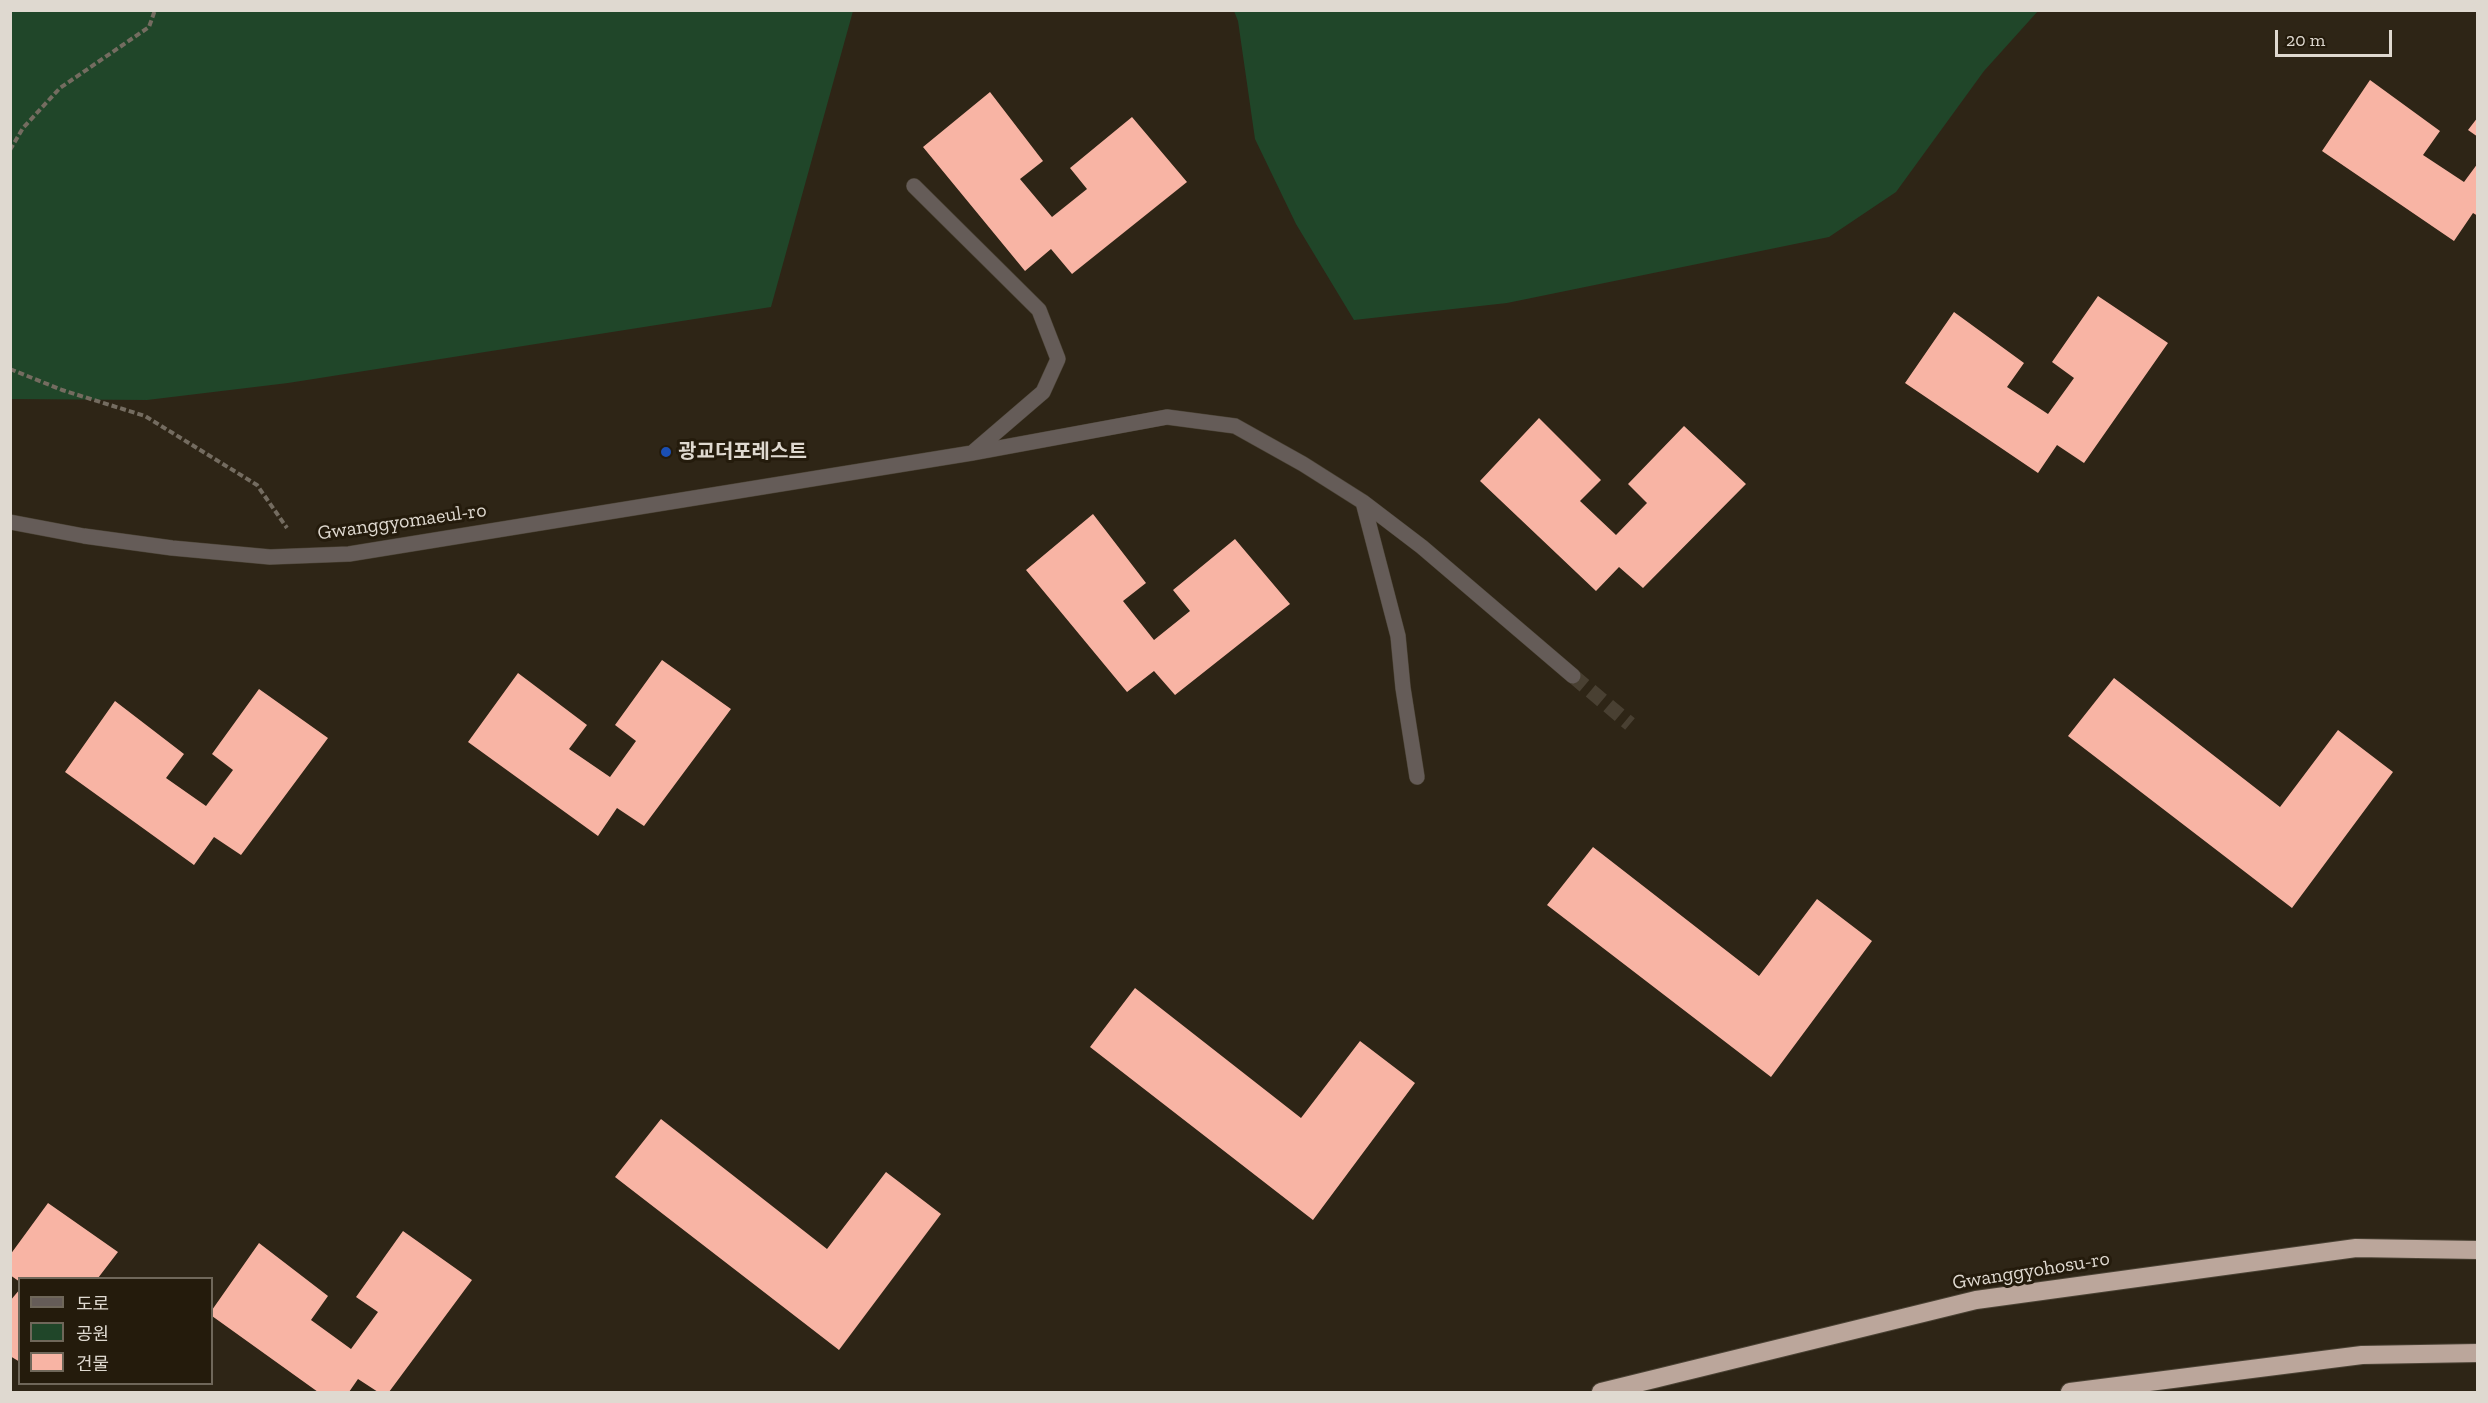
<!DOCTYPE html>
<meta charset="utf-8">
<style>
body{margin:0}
#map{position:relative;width:2488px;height:1403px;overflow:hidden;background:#2e2516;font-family:"Zilla Slab","Noto Sans KR",serif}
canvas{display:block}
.frame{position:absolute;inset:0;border:12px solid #dfd9d0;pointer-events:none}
.legend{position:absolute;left:18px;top:1277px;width:195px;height:108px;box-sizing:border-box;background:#241b0c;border:2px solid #6f675a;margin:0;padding:8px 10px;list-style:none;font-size:18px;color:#dfd9d0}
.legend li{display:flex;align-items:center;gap:12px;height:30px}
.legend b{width:30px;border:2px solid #6f675a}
.scale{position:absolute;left:2275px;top:30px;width:117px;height:27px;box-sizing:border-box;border:3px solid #dfd9d0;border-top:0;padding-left:8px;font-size:18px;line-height:21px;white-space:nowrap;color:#dfd9d0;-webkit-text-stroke:4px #241b0c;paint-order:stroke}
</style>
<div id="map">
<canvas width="2488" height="1403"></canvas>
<div class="frame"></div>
<ul class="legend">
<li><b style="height:8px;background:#655c58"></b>도로</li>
<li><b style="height:16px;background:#204629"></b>공원</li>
<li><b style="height:16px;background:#f8b4a4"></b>건물</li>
</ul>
<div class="scale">20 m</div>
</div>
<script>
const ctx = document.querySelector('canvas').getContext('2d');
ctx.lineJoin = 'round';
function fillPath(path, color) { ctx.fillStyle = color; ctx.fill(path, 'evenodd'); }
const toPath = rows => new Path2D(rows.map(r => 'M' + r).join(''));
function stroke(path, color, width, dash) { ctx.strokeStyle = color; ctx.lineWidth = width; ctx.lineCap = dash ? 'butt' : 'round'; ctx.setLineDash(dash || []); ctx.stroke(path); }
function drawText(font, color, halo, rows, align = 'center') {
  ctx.font = font + ' "Zilla Slab","Noto Sans KR",serif'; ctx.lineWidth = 6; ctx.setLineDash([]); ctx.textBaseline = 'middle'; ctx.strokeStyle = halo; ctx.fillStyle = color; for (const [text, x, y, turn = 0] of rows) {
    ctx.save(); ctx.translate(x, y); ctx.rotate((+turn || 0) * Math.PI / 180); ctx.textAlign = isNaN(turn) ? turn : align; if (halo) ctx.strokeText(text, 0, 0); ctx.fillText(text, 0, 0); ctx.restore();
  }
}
const green = toPath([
 [11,10,853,10,853,11,771,307,288,383,147,400,11,399],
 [1234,11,1234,10,2038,11,1984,71,1896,192,1829,237,1507,303,1354,320,1296,224,1255,139,1238,21]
]);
const building = toPath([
 [2370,80,2440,131,2423,155,2464,182,2478,163,2478,216,2473,213,2454,241,2322,151],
 [990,92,1043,161,1020,179,1052,217,1087,189,1070,168,1132,117,1187,182,1072,274,1051,249,1025,271,923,147],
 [2478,117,2478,137,2468,130],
 [2098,296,2168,343,2084,463,2057,445,2038,473,1905,383,1954,312,2024,363,2007,387,2048,414,2074,378,2052,362],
 [1539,418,1601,480,1580,501,1616,535,1647,503,1628,484,1684,426,1746,484,1643,588,1619,567,1596,591,1480,481],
 [1093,514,1146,583,1123,601,1154,640,1190,611,1173,590,1235,539,1290,604,1175,695,1154,671,1127,692,1026,570],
 [662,660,731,709,644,826,617,808,598,836,468,742,518,673,587,725,569,749,610,777,636,741,615,725],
 [2114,678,2280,807,2338,730,2393,772,2292,908,2068,736],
 [259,689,328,738,241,855,214,837,194,865,65,772,115,701,184,754,166,778,206,806,233,770,212,754],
 [1593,847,1759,976,1817,899,1872,941,1771,1077,1547,905],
 [1135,988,1301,1118,1360,1041,1415,1083,1313,1220,1090,1047],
 [661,1119,827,1249,886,1172,941,1214,839,1350,615,1177],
 [48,1203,118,1252,98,1278,20,1278,20,1282,10,1275,10,1255],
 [403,1231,472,1280,389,1392,378,1392,358,1379,349,1392,318,1392,212,1316,212,1310,259,1243,328,1296,311,1320,351,1349,378,1312,356,1297],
 [20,1289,20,1362,10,1356,10,1301]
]);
const minorTunnel = toPath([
 [1573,676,1630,724]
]);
const path = toPath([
 [10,150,23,128,60,88,149,27,155,10],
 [10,369,62,390,145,416,257,485,287,528]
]);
const minor = toPath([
 [914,186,1039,310,1058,359,1043,392,972,453],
 [1363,502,1398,636,1403,688,1417,777],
 [10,522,84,536,172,548,270,557,349,554,972,453,1167,417,1235,426,1303,464,1363,502,1422,547,1573,676]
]);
const highway = toPath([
 [1601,1392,1976,1300,2356,1248,2478,1250],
 [2070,1392,2362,1355,2478,1353]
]);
const markers = [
 [666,452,6,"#1a4fb4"]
];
const poiNames = [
 ["광교더포레스트",678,452]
];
const streetNames = [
 ["Gwanggyomaeul-ro",402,522,-8],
 ["Gwanggyohosu-ro",2031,1271,-9]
];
fillPath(green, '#204629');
fillPath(building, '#f8b4a4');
stroke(minorTunnel, '#494032', 15, [15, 8]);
stroke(minor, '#4a4234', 16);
stroke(highway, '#4a4234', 20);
stroke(path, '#746c60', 4, [6, 3]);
stroke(minor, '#655c58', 15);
stroke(highway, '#bba69b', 18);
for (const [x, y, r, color] of markers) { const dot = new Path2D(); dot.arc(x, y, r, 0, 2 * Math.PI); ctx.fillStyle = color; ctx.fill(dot); stroke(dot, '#241b0c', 2); }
drawText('bold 20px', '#dfd9d0', '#241b0c', poiNames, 'left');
drawText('20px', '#dfd9d0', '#241b0c', streetNames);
</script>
